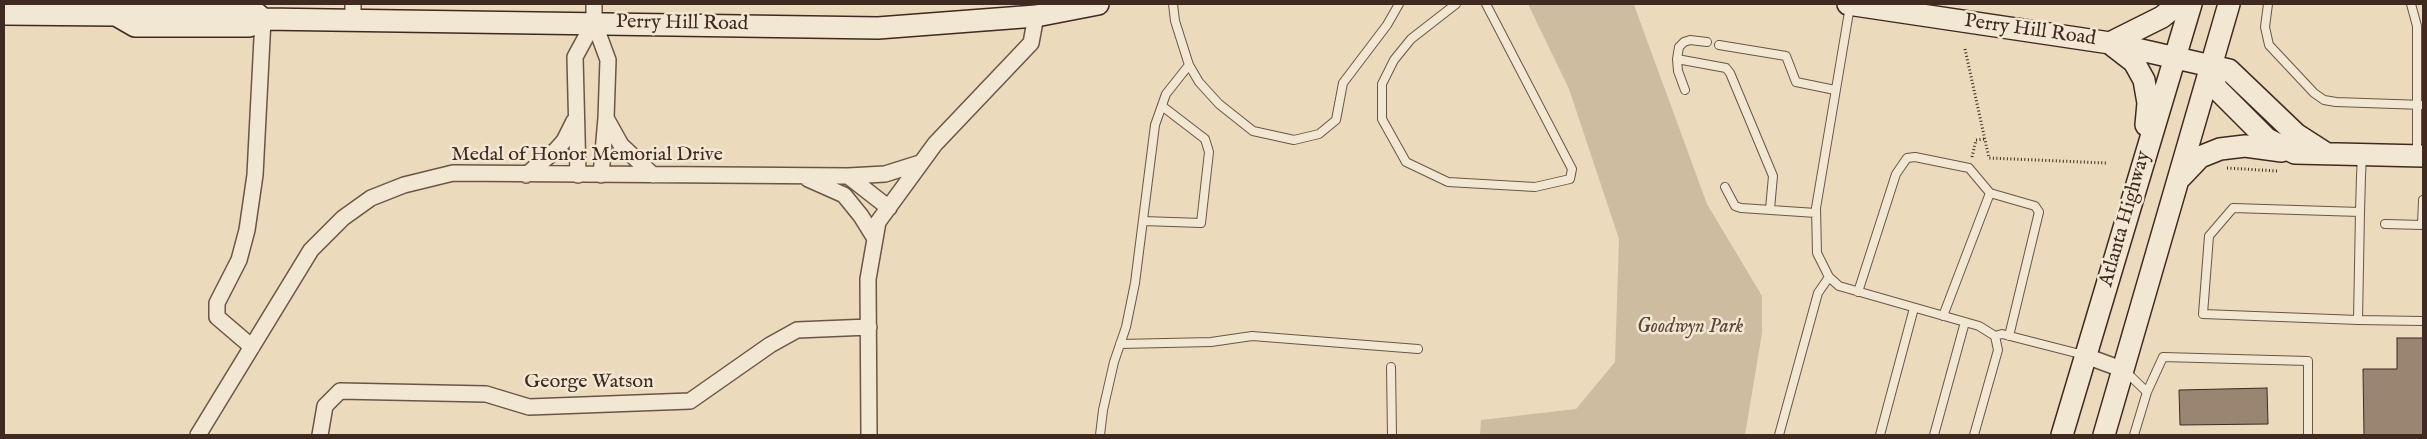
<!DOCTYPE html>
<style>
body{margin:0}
#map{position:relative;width:2427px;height:439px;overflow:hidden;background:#ebdabb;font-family:"IM FELL English",serif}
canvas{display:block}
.frame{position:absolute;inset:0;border:5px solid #402920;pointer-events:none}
</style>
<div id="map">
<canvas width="2427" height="439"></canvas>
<div class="frame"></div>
</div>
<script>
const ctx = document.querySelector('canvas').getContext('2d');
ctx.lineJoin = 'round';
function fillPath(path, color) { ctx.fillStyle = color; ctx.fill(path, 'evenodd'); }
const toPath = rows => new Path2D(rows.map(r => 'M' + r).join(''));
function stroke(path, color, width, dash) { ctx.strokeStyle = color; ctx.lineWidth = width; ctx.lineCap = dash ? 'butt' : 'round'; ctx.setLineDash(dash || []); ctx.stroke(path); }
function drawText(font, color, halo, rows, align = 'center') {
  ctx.font = font + ' "IM FELL English",serif'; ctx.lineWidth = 5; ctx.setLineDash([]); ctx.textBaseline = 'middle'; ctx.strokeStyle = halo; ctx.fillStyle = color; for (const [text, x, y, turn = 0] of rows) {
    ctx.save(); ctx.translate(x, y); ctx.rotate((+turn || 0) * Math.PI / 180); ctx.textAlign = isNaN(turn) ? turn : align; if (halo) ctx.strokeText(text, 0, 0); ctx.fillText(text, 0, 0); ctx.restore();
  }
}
const green = toPath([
 [1528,4,1634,5,1707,204,1762,296,1762,333,1745,435,1480,435,1481,420,1576,409,1615,362,1619,239,1569,89]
]);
const building = toPath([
 [2397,338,2423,338,2423,435,2364,435,2363,369,2397,369,2397,338],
 [2267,388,2268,424,2180,425,2179,390,2267,388]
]);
const path = toPath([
 [1965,49,1989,158,2106,163],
 [1972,157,1976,140,1985,139],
 [2227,168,2277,171]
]);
const lane = toPath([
 [1173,4,1175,21,1189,65,1199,82,1219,104,1253,131,1294,140,1319,134,1336,120,1343,83,1387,25,1399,4],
 [1456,4,1411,39,1394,60,1382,84,1382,119,1406,162,1448,182,1535,187,1570,179,1572,169,1486,4],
 [2268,4,2265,27,2269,45,2314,93,2324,100,2336,102,2423,105],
 [2411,4,2417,26,2417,153],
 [1850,6,1816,208,1817,253,1829,277,1839,286,1979,326,1995,336,1998,350,1974,435],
 [1719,45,1786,56,1796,82,1835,90],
 [1677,59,1726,68,1730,73,1773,176,1770,209],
 [1685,90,1678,71,1677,59,1679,47,1684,42,1690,40,1707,42],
 [1725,187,1735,206,1741,208,1816,213],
 [2360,212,2233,208,2209,236,2203,314,2358,320,2360,212,2361,176,2362,156],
 [1143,221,1201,223,1209,152,1205,139,1162,106],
 [2385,224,2423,225],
 [2422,225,2423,200],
 [1858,292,1896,174,1907,158,1915,157,1969,168,1990,193,2035,206,2039,212,2009,336],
 [1943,316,1990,193],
 [2358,320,2423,321],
 [1995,336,2002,334,2084,355],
 [1120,344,1211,342,1252,336,1418,349],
 [1391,367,1392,435],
 [2125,371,2147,392],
 [1100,435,1103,410,1114,362,1126,327,1135,283,1155,125,1166,94,1189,65],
 [1779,435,1818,293,1829,277],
 [1880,435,1914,308],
 [1934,435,1965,322],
 [2134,435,2147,392,2163,357,2308,361,2308,435]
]);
const street = toPath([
 [353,4,353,20],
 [594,4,594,22,608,60,606,118,601,175],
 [606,118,621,145,653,175],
 [526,175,556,150,564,141,574,121],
 [578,175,575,57,594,22],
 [848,176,885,174,920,163],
 [808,179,844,195,861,216,874,237],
 [252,347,217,317,217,303,239,260,247,230,255,175,263,19],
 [2086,356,2124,370],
 [198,435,311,250,343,218,371,198,404,185,453,173,848,176,889,208],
 [320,435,325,406,340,391,486,394,529,407,690,401,770,345,797,330,869,327],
 [869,435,868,279,878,222,935,144,1031,43,1036,16]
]);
const secondary = toPath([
 [1848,4,2110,43,2229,70,2296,134,2324,152],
 [4,14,116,15,132,8,201,8,251,9,263,19],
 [116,15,135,26,249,26,263,19,878,28,1036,16,1098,4],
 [2110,43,2162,17,2178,4],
 [2112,45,2134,62,2144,80,2148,103,2146,125],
 [2211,66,2216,88,2267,139,2295,153,2423,156],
 [2181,177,2200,157,2220,149,2245,146,2282,151],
 [2062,435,2191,4],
 [2104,435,2229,4]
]);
const streetNames = [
 ["Perry Hill Road",682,24,1],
 ["Perry Hill Road",2030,31,8],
 ["Medal of Honor Memorial Drive",587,156],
 ["Atlanta Highway",2126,219,-74],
 ["George Watson",589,383]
];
const parkNames = [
 ["Goodwyn Park",1690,328]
];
fillPath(green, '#cebca1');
fillPath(building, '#998571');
stroke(building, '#402920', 1);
stroke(lane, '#6b5547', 10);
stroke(street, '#6b5547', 18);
stroke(secondary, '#402920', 24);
stroke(path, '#402920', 3, [1, 2.5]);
stroke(lane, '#f2e7d3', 8);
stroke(street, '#f2e7d3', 15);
stroke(secondary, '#f2e7d3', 21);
drawText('20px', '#402920', '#f2e7d3', streetNames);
drawText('italic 20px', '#5c463a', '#f2e7d3', parkNames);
</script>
